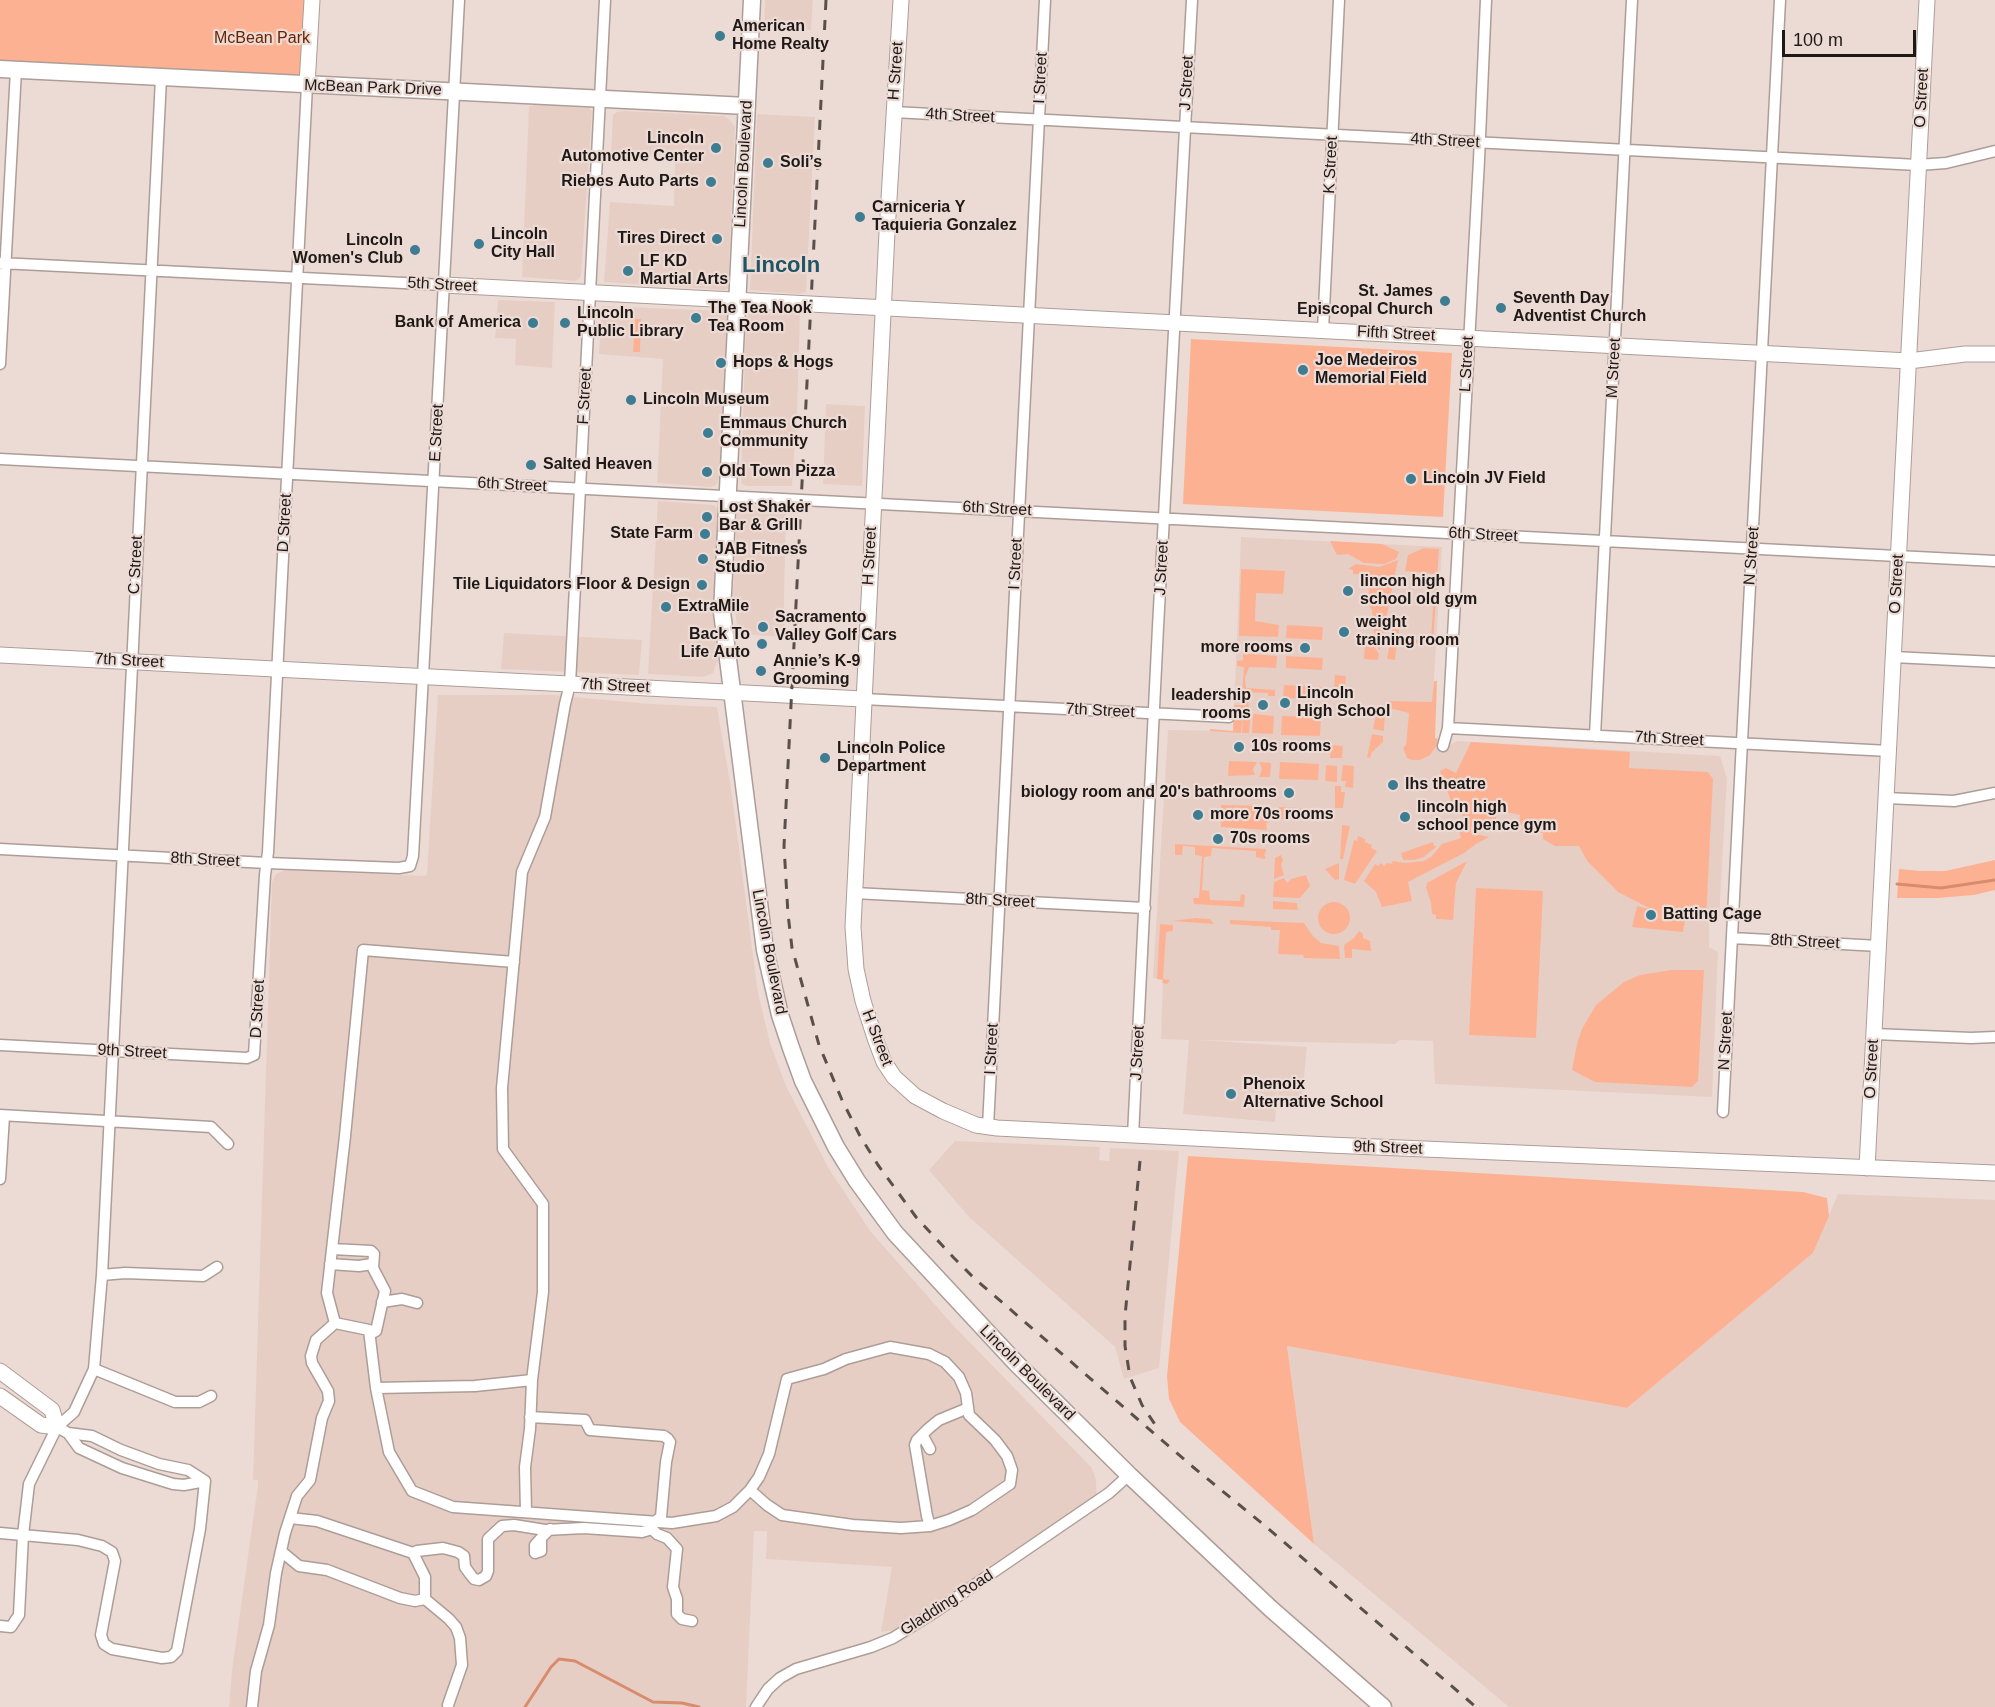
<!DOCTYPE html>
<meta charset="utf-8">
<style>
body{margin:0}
#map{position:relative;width:1995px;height:1707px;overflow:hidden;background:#ecdbd5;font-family:Arial,sans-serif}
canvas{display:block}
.scale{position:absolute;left:1782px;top:30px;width:134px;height:27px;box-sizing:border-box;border:3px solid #1e1816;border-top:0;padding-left:8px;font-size:18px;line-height:21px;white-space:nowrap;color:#1e1816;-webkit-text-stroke:4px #ecdbd5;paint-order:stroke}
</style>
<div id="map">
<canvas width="1995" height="1707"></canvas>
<div class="scale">100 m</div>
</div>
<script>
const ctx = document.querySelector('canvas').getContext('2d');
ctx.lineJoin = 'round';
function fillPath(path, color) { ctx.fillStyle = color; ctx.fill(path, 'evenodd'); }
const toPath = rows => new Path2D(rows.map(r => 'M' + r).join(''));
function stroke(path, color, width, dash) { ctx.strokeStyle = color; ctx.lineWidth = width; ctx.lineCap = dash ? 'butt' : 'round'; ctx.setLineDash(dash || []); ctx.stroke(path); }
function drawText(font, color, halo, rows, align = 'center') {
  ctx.font = font + ' Arial,sans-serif'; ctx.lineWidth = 4.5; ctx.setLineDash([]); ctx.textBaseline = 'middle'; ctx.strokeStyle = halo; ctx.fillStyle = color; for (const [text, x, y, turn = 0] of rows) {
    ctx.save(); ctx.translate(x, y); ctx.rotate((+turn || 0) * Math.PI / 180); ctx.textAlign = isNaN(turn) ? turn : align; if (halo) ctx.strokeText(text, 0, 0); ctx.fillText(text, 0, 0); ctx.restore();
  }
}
const built = toPath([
 [765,0,813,0,811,30,764,28],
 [535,105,589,108,592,111,581,276,576,281,522,277,529,107],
 [624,111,724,116,729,119,735,127,728,288,725,290,604,282,610,202,674,206,675,158,611,155,613,115,617,112],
 [757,114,815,117,806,292,798,294,750,290],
 [498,300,555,302,552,368,515,365,516,339,495,338],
 [602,306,722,311,728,314,720,477,716,485,710,487,657,483,663,359,599,354],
 [751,312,800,313,797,413,792,486,747,486,742,484,741,479,746,320,748,315],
 [826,404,865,406,862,486,823,484],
 [658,501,714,505,718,509,714,579,719,657,713,673,703,677,648,674],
 [743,505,786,508,784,599,785,637,738,634,733,594,737,510],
 [1241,537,1442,547,1430,744,1447,746,1457,741,1720,756,1727,778,1719,919,1709,923,1709,947,1718,952,1712,1097,1435,1084,1433,1041,1400,1040,1395,1044,1199,1040,1307,1047,1302,1097,1278,1096,1277,1088,1275,1122,1183,1114,1189,1040,1161,1039,1163,979,1153,978,1168,730,1233,731],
 [504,633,642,640,639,675,501,669],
 [438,695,553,695,650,704,717,707,731,788,758,993,770,1043,786,1086,829,1169,871,1232,953,1325,1092,1468,1096,1480,1097,1502,909,1628,881,1632,892,1567,766,1559,767,1531,754,1531,746,1707,229,1707,232,1670,258,1485,258,1480,253,1480,272,882,276,874,285,870,425,876,427,874],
 [955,1141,1100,1147,1099,1160,1109,1161,1110,1148,1179,1151,1159,1368,1124,1379,1115,1347,968,1216,929,1170],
 [1838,1194,1995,1200,1995,1707,1509,1707,1314,1544,1287,1346,1627,1408,1813,1253]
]);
const green = toPath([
 [0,0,310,0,305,80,0,64],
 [635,319,641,319,640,352,633,352],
 [1191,339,1452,353,1443,517,1183,504],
 [1330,541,1382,544,1399,552,1396,559,1384,564,1364,563,1348,554,1337,555],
 [1424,548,1439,549,1433,644,1397,642,1395,660,1387,659,1394,620,1399,621,1399,639,1431,641,1435,574,1405,571,1408,555],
 [1398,560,1380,649,1379,650,1375,643,1372,610,1368,603,1370,575,1353,574,1353,570,1348,569,1356,564,1379,567],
 [1241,569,1285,571,1283,594,1256,593,1255,621,1279,625,1278,637,1239,636],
 [1287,625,1323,627,1322,640,1286,638],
 [1365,644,1373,645,1379,654,1378,660,1364,659],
 [1243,653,1277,656,1276,668,1249,667,1245,678,1246,688,1275,690,1275,696,1268,696,1268,693,1243,692,1245,701,1248,701,1249,709,1251,710,1249,733,1242,733,1244,702,1241,733,1210,731,1210,729,1233,731,1234,705,1241,705,1242,701,1244,700,1244,697,1242,696,1244,667,1237,666,1237,661,1243,660],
 [1286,656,1323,658,1322,670,1286,668],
 [1335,675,1346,676,1345,687,1334,688],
 [1434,681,1437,681,1435,738,1438,739,1437,745,1430,755,1420,760,1412,760,1407,758,1403,748,1406,745,1409,713,1389,708,1389,701,1432,702],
 [1284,685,1322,687,1321,699,1283,698],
 [1377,710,1385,712,1384,731,1373,729],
 [1253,714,1274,716,1273,734,1252,733],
 [1282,716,1321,717,1320,736,1281,735],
 [1372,734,1383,736,1383,742,1372,752,1370,758,1367,757],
 [1471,742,1630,752,1629,768,1708,772,1713,779,1706,920,1678,917,1685,920,1683,932,1632,927,1637,906,1653,910,1618,892,1588,862,1579,846,1555,846,1543,839,1543,833,1522,831,1522,826,1537,826,1519,825,1520,815,1506,812,1499,813,1496,815,1496,825,1502,826,1502,829,1471,827,1471,833,1489,837,1476,844,1464,853,1408,882,1412,901,1382,907,1376,892,1364,881,1375,864,1378,866,1381,863,1384,866,1387,863,1391,864,1393,861,1405,863,1424,861,1432,856,1442,844,1461,838,1459,831,1464,821,1461,810,1453,807,1440,771,1446,768,1456,773],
 [1331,745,1343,746,1342,758,1330,758],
 [1229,761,1257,762,1253,769,1255,775,1228,776],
 [1259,762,1271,763,1270,777,1259,777,1262,769],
 [1280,762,1319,764,1318,780,1279,779],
 [1326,765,1337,766,1337,782,1325,781],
 [1343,765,1354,766,1353,788,1345,787,1346,781,1341,781],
 [1335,786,1341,786,1341,792,1345,792,1343,808,1335,808],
 [1221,805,1269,806,1269,812,1267,812,1268,813,1268,817,1266,817,1268,823,1266,823,1267,830,1221,827],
 [1279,807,1301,808,1301,814,1287,819,1278,819],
 [1342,825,1350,826,1343,859,1340,859],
 [1358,836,1365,839,1365,842,1372,845,1371,848,1377,851,1355,884,1344,880,1354,840,1357,841],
 [1433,842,1434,846,1437,846,1424,857,1415,860,1403,860,1401,853],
 [1175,844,1266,849,1266,852,1264,853,1266,854,1264,855,1266,858,1264,859,1256,857,1256,851,1212,848,1211,856,1204,857,1202,890,1209,891,1210,900,1240,901,1241,894,1245,895,1244,907,1194,904,1193,898,1199,898,1202,856,1195,855,1195,847,1183,846,1182,855,1175,855],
 [1281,855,1283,860,1281,865,1284,875,1274,879,1275,858],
 [1995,860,1995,890,1974,895,1938,898,1897,898,1899,869,1921,871,1945,871],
 [1467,861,1456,883,1453,920,1436,919,1436,915,1432,914,1431,903,1426,887,1427,883],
 [1339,863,1339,879,1335,880,1325,869],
 [1306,875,1310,886,1300,898,1273,897,1274,882,1284,878,1287,883,1291,879],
 [1476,888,1543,891,1536,1038,1469,1035],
 [1273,901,1297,903,1298,910,1273,909],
 '1318 918a16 16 0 1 1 32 0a16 16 0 1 1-32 0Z',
 [1195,918,1210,919,1214,924,1172,921],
 [1230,920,1304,923,1313,936,1321,943,1339,946,1340,959,1304,958,1303,955,1278,954,1280,930,1271,930,1271,927,1230,924],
 [1160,924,1173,925,1173,931,1166,932,1163,979,1170,980,1167,984,1162,983,1163,980,1157,979],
 [1359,931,1363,934,1363,938,1370,941,1371,951,1352,949,1352,958,1345,958,1344,945,1354,938],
 [1671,970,1704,970,1698,1081,1692,1087,1595,1082,1572,1070,1577,1044,1582,1029,1596,1005,1624,982,1640,975],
 [1188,1156,1803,1192,1827,1198,1829,1216,1813,1253,1627,1408,1287,1346,1314,1544,1180,1422,1169,1399,1167,1376]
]);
const stream = toPath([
 [1897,884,1941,888,1995,880],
 [525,1707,551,1667,559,1659,575,1661,653,1702,682,1703,699,1707]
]);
const street = toPath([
 [893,112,1918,165,1946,163,1995,151],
 [0,263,444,285],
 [1323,330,1339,0],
 [0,364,16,70],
 [0,459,1995,561],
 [1893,657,1995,662],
 [863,699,1229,717],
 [1448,728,1889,751],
 [1595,736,1632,0],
 [1443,746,1448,728,1479,160,1486,0],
 [1886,798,1954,801,1995,793],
 [0,849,267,863,399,868,410,866,413,856,424,657,459,0],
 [854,893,1145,908],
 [1732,938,1879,946],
 [514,962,363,950,345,1136,327,1293,335,1323,369,1330,376,1388,389,1452,412,1491,453,1507,672,1523,716,1516,733,1507,750,1490,759,1477,769,1454,787,1379,824,1369,846,1359,890,1347,929,1354,945,1362,959,1377,966,1393,969,1415,995,1440,1007,1456,1012,1470,1010,1484,972,1510,949,1520,930,1526,901,1528,853,1525,782,1515,767,1505,750,1490],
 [1874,1034,1971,1038,1995,1037],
 [0,1045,247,1058,254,1055,265,875,268,852,307,85],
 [1723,1112,1780,0],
 [0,1115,211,1127,228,1144],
 [988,1127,1045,0],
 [1133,1136,1158,627,1192,0],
 [0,1179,4,1116],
 [332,1249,371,1251,374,1254,373,1268,385,1291,376,1331,370,1334],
 [330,1264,359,1266,372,1264],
 [102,1275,125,1273,203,1276,217,1267],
 [382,1302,402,1299,417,1303],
 [94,1369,175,1402,199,1402,211,1396],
 [376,1388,475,1386,532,1380,543,1292,543,1204,503,1149,502,1088,522,872,545,817,565,704,570,684,605,0],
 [530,1417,585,1420,590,1430,664,1436,668,1439,670,1442,666,1462,661,1517,653,1523],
 [57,1427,68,1433,92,1436,121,1450,159,1464,188,1470,205,1481],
 [68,1433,79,1448,122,1468,173,1484,184,1485,205,1481],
 [920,1437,924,1438,930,1449],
 [526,1512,525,1467,530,1429,532,1380],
 [290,1518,317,1521,413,1553],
 [930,1526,927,1516,915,1445,917,1440,928,1429,939,1420,968,1408],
 [0,1533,78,1540,102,1546,112,1552,115,1561,101,1635,104,1644,112,1649,162,1658,171,1657,177,1651,200,1529,205,1481],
 [541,1539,541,1551,535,1553,535,1545,543,1536,550,1529],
 [282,1552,299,1566,327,1570,400,1598,415,1601,425,1599],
 [0,1626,11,1627,19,1615,23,1535,29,1484,57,1427,74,1412,94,1369,102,1275,161,78],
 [448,1705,462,1665,460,1638,456,1627,449,1619,425,1599,425,1577,413,1553,417,1551,443,1548,458,1552,464,1556,465,1567,470,1574,474,1579,479,1580,486,1576,488,1571,488,1539,502,1526,514,1525,545,1530,584,1528,642,1532,652,1529,657,1534,667,1538,677,1549,673,1587,677,1599,677,1614,682,1619,692,1621],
 [252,1707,256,1671,269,1625,276,1573,285,1533,297,1496,310,1480,322,1418,329,1401,328,1391,312,1363,311,1356,316,1340,335,1323],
 [756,1707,768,1689,780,1678,796,1669,871,1647,893,1638,935,1612,1109,1493,1129,1475]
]);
const secondary = toPath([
 [901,0,887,232,853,927,856,969,863,1001,875,1038,884,1062,894,1077,915,1096,943,1111,976,1125,997,1128,1329,1145,1995,1173],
 [307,85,312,0],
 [444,285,1909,361,1965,354,1995,354],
 [0,655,863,699],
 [1867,1168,1927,0],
 [0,1371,52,1410,57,1427,41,1425,0,1396]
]);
const primary = toPath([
 [752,0,722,612,765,950,780,1015,791,1048,803,1081,836,1147,857,1181,895,1233,1016,1363,1129,1475,1270,1608,1383,1707],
 [0,69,747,106]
]);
const rail = toPath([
 [826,0,784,846,788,914,792,948,819,1045,842,1100,860,1136,878,1165,916,1217,953,1257,975,1279,1193,1467,1264,1525,1476,1707],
 [1140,1161,1125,1316,1125,1346,1130,1377,1142,1405,1158,1429]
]);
const markers = [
 [720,36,6,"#3d7c91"],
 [716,148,6,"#3d7c91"],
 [768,163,6,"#3d7c91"],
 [711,182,6,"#3d7c91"],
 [860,217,6,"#3d7c91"],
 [717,239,6,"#3d7c91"],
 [479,244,6,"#3d7c91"],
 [415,250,6,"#3d7c91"],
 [628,271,6,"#3d7c91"],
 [1445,301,6,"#3d7c91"],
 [1501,308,6,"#3d7c91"],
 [696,318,6,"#3d7c91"],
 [533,323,6,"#3d7c91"],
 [565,323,6,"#3d7c91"],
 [721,363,6,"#3d7c91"],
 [1303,370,6,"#3d7c91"],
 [631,400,6,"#3d7c91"],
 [708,433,6,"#3d7c91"],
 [531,465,6,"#3d7c91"],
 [707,472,6,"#3d7c91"],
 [1411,479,6,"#3d7c91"],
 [707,517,6,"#3d7c91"],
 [705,534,6,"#3d7c91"],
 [703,559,6,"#3d7c91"],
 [702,585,6,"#3d7c91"],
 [1348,591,6,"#3d7c91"],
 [666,607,6,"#3d7c91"],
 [763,627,6,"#3d7c91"],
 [1344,632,6,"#3d7c91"],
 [762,644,6,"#3d7c91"],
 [1305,648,6,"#3d7c91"],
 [761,671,6,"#3d7c91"],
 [1285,703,6,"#3d7c91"],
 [1263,705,6,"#3d7c91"],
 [1239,747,6,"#3d7c91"],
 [825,758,6,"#3d7c91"],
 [1393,785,6,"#3d7c91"],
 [1289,793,6,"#3d7c91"],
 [1198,815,6,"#3d7c91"],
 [1405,817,6,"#3d7c91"],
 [1218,839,6,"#3d7c91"],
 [1651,915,6,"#3d7c91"],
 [1231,1094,6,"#3d7c91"]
];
const poiNames = [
 ["American",732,27],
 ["Home Realty",732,45],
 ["Lincoln",704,139,"right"],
 ["Automotive Center",704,157,"right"],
 ["Soli’s",780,163],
 ["Riebes Auto Parts",699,182,"right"],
 ["Carniceria Y",872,208],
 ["Taquieria Gonzalez",872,226],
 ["Lincoln",491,235],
 ["City Hall",491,253],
 ["Tires Direct",705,239,"right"],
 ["Lincoln",403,241,"right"],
 ["Women's Club",403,259,"right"],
 ["LF KD",640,262],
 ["Martial Arts",640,280],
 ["St. James",1433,292,"right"],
 ["Episcopal Church",1433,310,"right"],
 ["Seventh Day",1513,299],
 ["Adventist Church",1513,317],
 ["The Tea Nook",708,309],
 ["Tea Room",708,327],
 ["Lincoln",577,314],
 ["Public Library",577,332],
 ["Bank of America",521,323,"right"],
 ["Joe Medeiros",1315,361],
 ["Memorial Field",1315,379],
 ["Hops & Hogs",733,363],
 ["Lincoln Museum",643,400],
 ["Emmaus Church",720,424],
 ["Community",720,442],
 ["Salted Heaven",543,465],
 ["Old Town Pizza",719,472],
 ["Lincoln JV Field",1423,479],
 ["Lost Shaker",719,508],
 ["Bar & Grill",719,526],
 ["State Farm",693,534,"right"],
 ["JAB Fitness",715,550],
 ["Studio",715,568],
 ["lincon high",1360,582],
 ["school old gym",1360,600],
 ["Tile Liquidators Floor & Design",690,585,"right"],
 ["ExtraMile",678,607],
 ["Sacramento",775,618],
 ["Valley Golf Cars",775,636],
 ["weight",1356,623],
 ["training room",1356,641],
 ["Back To",750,635,"right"],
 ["Life Auto",750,653,"right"],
 ["more rooms",1293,648,"right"],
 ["Annie’s K-9",773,662],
 ["Grooming",773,680],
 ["Lincoln",1297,694],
 ["High School",1297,712],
 ["leadership",1251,696,"right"],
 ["rooms",1251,714,"right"],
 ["10s rooms",1251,747],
 ["Lincoln Police",837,749],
 ["Department",837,767],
 ["lhs theatre",1405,785],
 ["biology room and 20's bathrooms",1277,793,"right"],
 ["lincoln high",1417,808],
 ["school pence gym",1417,826],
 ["more 70s rooms",1210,815],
 ["70s rooms",1230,839],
 ["Batting Cage",1663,915],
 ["Phenoix",1243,1085],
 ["Alternative School",1243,1103]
];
const parkNames = [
 ["McBean Park",262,39]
];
const streetNames = [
 ["H Street",896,71,-86],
 ["I Street",1041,78,-87],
 ["J Street",1187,83,-87],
 ["McBean Park Drive",373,88,2],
 ["O Street",1922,98,-87],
 ["4th Street",960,116,3],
 ["4th Street",1445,141,3],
 ["Lincoln Boulevard",744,164,-87],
 ["K Street",1331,165,-87],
 ["5th Street",442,285,3],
 ["Fifth Street",1396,334,3],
 ["L Street",1467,364,-87],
 ["M Street",1614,368,-87],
 ["F Street",585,396,-87],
 ["E Street",437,433,-87],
 ["6th Street",512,485,3],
 ["6th Street",997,509,3],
 ["D Street",285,523,-87],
 ["6th Street",1483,535,3],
 ["H Street",870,556,-87],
 ["N Street",1752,556,-86],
 ["I Street",1016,564,-87],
 ["C Street",136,565,-87],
 ["J Street",1162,568,-87],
 ["O Street",1897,584,-87],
 ["7th Street",129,661,3],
 ["7th Street",615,686,3],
 ["7th Street",1100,711,3],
 ["7th Street",1669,739,3],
 ["8th Street",205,860,3],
 ["8th Street",1000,901,3],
 ["8th Street",1805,942,3],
 ["Lincoln Boulevard",769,952,79],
 ["D Street",258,1009,-87],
 ["H Street",877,1038,69],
 ["N Street",1726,1041,-87],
 ["I Street",992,1049,-87],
 ["9th Street",132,1052,3],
 ["J Street",1138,1053,-87],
 ["O Street",1872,1069,-87],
 ["9th Street",1388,1148,2],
 ["Lincoln Boulevard",1027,1373,45],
 ["Gladding Road",947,1603,-33]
];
const districtNames = [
 ["Lincoln",781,266]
];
fillPath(built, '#e7cec5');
fillPath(green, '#fdb193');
stroke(stream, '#d88b6d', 3);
stroke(street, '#ad9d97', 13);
stroke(secondary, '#ad9d97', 17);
stroke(primary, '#ad9d97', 19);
stroke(street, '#fff', 10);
stroke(secondary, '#fff', 15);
stroke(primary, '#fff', 16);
stroke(rail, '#59504c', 3, [10, 10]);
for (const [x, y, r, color] of markers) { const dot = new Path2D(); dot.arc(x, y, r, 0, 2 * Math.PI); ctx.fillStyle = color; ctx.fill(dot); stroke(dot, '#ecdbd5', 2); }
drawText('bold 16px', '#1e1816', '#ecdbd5', poiNames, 'left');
drawText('16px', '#692502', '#ecdbd5', parkNames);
drawText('16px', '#1e1816', '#ecdbd5', streetNames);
drawText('bold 22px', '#215464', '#ecdbd5', districtNames);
</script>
